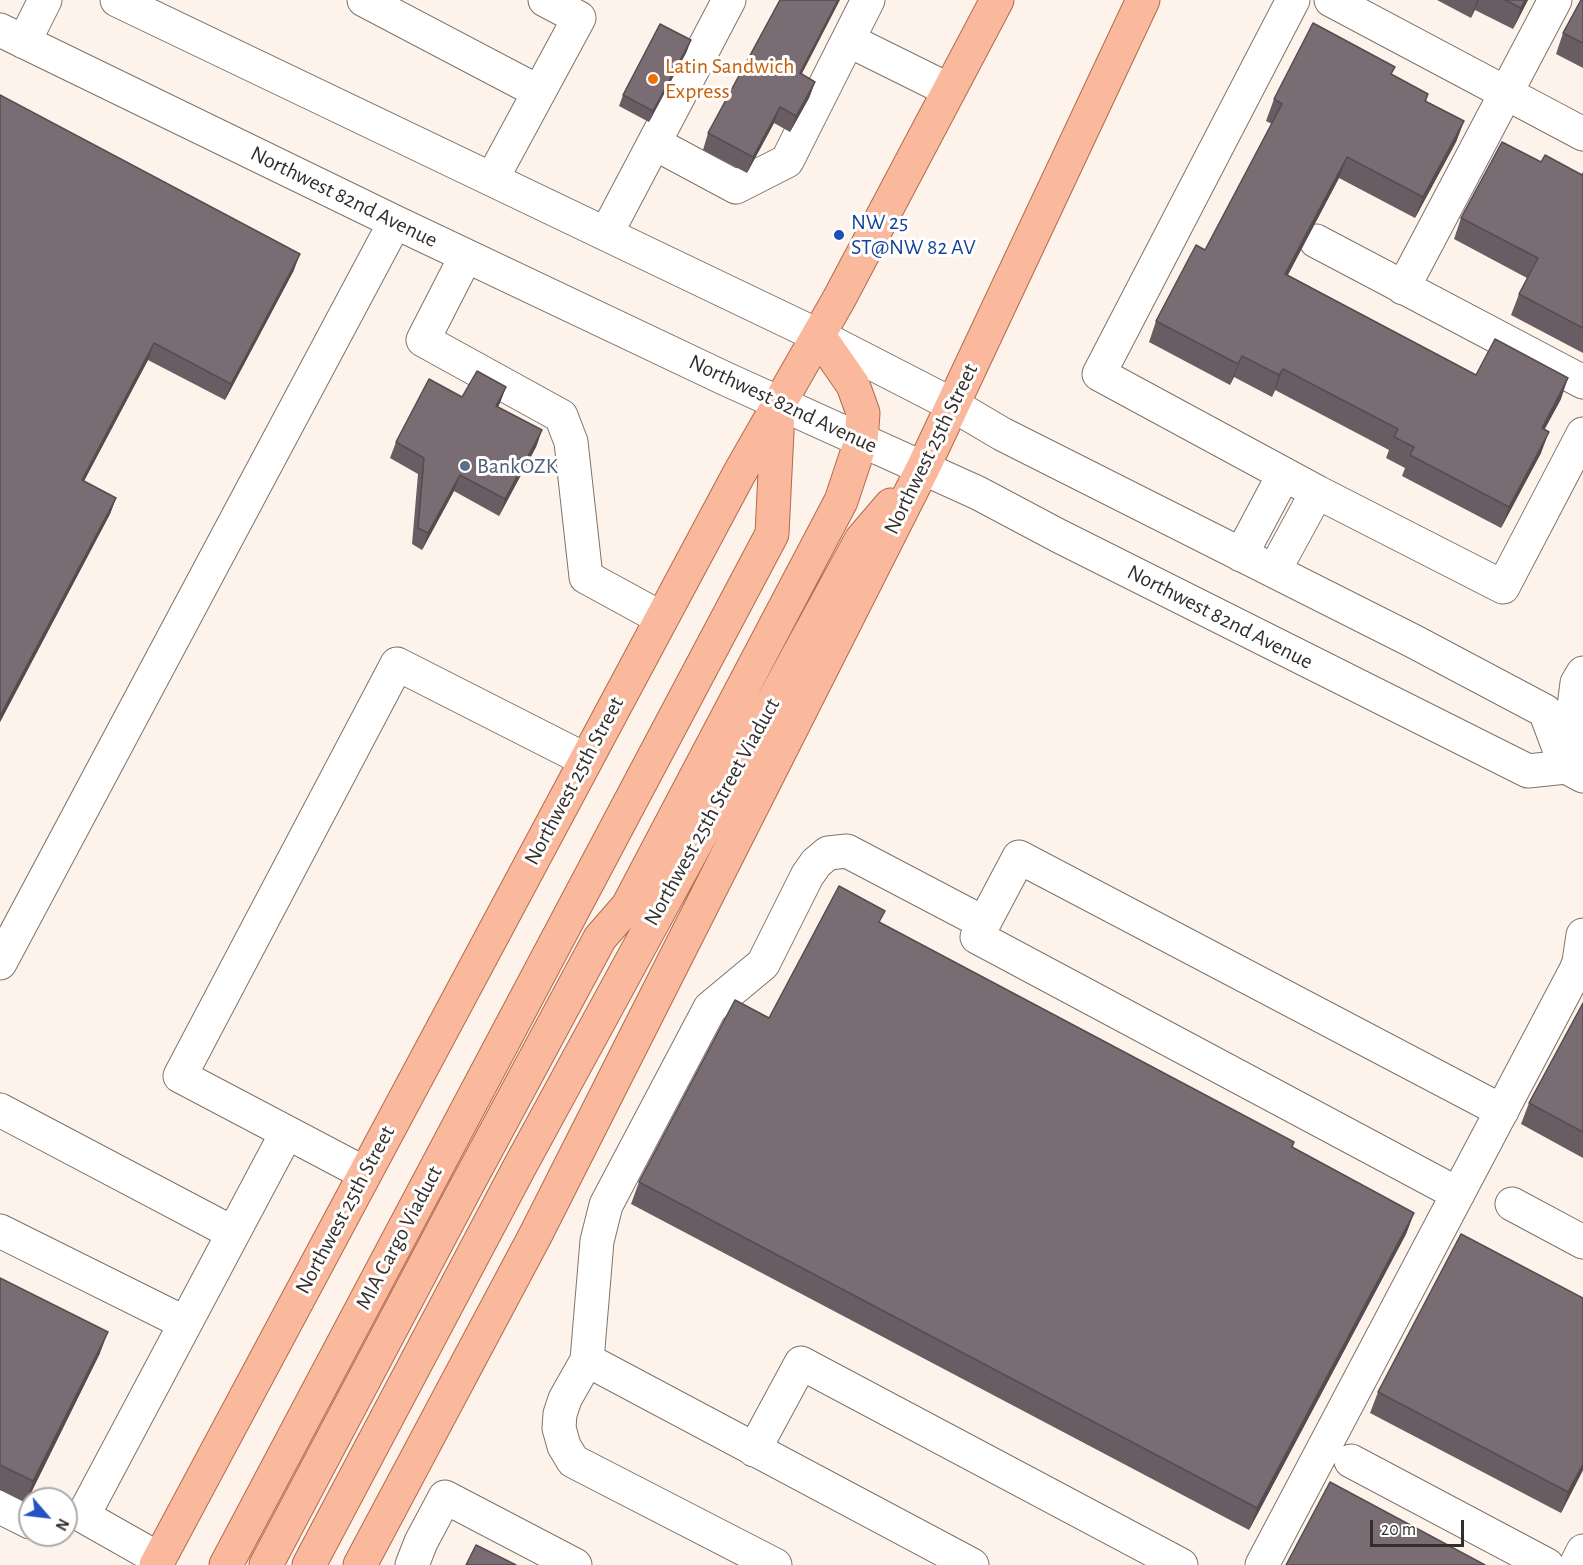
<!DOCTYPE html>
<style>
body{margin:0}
#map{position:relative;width:1583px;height:1565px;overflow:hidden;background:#fef3eb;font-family:"Alegreya Sans",sans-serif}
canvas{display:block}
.north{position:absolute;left:18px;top:1487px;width:60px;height:60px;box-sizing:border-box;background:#fff;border:2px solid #adabaa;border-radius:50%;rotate:118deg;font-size:16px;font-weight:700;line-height:24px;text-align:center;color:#332e2a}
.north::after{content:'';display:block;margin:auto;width:21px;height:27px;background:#2453c1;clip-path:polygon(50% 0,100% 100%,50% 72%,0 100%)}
.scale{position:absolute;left:1370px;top:1520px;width:94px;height:27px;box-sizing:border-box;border:3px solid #332e2a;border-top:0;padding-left:8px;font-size:18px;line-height:21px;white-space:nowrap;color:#332e2a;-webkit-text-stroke:4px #fff;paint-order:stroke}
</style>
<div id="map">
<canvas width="1583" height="1565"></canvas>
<div class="north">N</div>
<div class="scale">20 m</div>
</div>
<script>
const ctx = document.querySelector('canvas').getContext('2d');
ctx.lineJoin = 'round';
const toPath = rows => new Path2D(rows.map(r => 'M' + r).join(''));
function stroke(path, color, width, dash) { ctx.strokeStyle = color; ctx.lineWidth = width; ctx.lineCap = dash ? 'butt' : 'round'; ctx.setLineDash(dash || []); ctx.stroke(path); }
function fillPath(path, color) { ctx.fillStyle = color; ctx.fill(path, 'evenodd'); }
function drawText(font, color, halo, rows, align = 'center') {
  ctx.font = font + ' "Alegreya Sans",sans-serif'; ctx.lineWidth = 6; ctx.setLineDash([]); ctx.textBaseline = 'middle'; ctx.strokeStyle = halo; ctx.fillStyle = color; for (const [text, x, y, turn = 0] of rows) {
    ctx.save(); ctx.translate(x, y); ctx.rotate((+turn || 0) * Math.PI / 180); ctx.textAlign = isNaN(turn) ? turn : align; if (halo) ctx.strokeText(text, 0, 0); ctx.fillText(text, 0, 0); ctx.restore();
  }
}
const minor = toPath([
 [117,0,819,336,953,405,1002,434,1413,641,1545,711,1566,767],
 [364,0,539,92],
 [729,0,654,143,736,187,787,161,868,0],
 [1293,0,1099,374,1317,492,1503,587,1583,434],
 [1331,0,1583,134],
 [0,30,395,222,726,379,978,493,1059,536,1528,771,1566,767,1583,776],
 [848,40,949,90],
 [24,42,45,0],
 [492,179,579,18,545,0],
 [606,234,654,143],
 [1316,241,1583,382],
 [466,256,423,340,561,416,571,442,586,577,661,618],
 [1403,288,1555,0],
 [1241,555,1284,474],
 [1274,571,1317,492],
 [1567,762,1577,683,1583,673],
 [0,963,395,222],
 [0,1110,233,1233],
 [364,1173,180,1076,397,664,586,760],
 [1458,1194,977,937,984,923,1019,857,1502,1111],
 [1512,1204,1583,1242],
 [0,1231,185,1323],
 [587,1360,565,1399,560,1414,559,1428,564,1446,573,1461,775,1565],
 [754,1450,801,1363,1181,1565],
 [1351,1461,1547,1565],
 [0,1507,30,1522],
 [159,1559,83,1516,286,1134],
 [412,1565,421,1542,445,1497,575,1565],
 [972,1565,587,1360,597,1241,606,1205,710,1008,763,964,807,876,816,863,828,853,847,851,984,923],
 [1262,1565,1576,970,1579,962,1583,935],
 [1576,1565,1583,1551]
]);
const major = toPath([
 [156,1565,739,474,839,299,997,0],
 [226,1565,772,534,778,411],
 [266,1565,465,1189,600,938,628,906,841,501,861,441,863,413,853,385,819,336],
 [309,1565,519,1168,861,540,891,505],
 [360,1565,536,1234,923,468,1143,0]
]);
const wall = toPath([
 [1437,0,1528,0,1513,29,1475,10,1471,18],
 [1583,0,1583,68,1556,54,1563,33],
 [687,51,649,122,619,106,623,95],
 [802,74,815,82,809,98,790,132,774,123,747,173,703,150,708,133],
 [1392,75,1428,94,1426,102,1464,121,1456,142,1415,218,1339,178,1288,275,1476,375,1561,399,1544,430,1541,453,1501,528,1402,476,1405,468,1386,458,1389,450,1275,390,1272,397,1234,377,1230,385,1149,342,1156,321,1205,250,1272,124,1266,121,1274,99],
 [0,95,294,270,225,400,148,360,84,481,116,498,110,514,0,722],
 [1541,162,1582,175,1583,173,1583,353,1511,315,1519,294,1527,278,1454,239,1461,218],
 [506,387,498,407,542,430,536,447,499,516,454,491,422,550,412,544,418,474,390,458,396,442],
 [881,923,1414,1213,1406,1234,1249,1530,631,1204,639,1182,769,1018],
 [1583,1003,1583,1158,1521,1124,1529,1103],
 [0,1278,100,1353,26,1503,0,1490],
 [1378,1392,1583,1470,1561,1513,1370,1413]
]);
const shadedWall = toPath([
 [838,0,840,0,794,89,800,73],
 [1477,0,1479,0,1471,18],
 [1525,0,1528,0,1513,29,1521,8],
 [691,40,687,51,649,122,653,111],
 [815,82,809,98,790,132,796,116],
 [780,107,774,123,747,173,753,157],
 [1464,121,1456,142,1415,218,1423,197],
 [1347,157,1339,178,1277,295,1285,274],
 [300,254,294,270,225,400,231,384],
 [154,343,148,360,76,496,82,480],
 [1242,356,1234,377,1230,385,1238,364],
 [1283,369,1275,390,1272,397,1279,375],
 [1568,378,1561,399,1534,449,1542,428],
 [506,387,500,403,490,422,496,406],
 [542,430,536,447,499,516,505,499],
 [1549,432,1541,453,1501,528,1509,507],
 [460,475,454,491,422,550,428,533],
 [116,498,110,514,0,722,0,716],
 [1414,1213,1406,1234,1249,1530,1257,1508],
 [108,1332,100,1353,26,1503,33,1481],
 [1583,1464,1583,1470,1561,1513,1568,1492]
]);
const building = toPath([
 [780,0,838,0,800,73,815,82,796,116,780,107,753,157,708,133,780,0],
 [1505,0,1525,0,1521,8,1505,0],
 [1581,0,1583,0,1583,43,1563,33,1581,0],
 [1313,23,1395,67,1391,74,1428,94,1425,101,1464,121,1423,197,1347,157,1285,274,1476,375,1495,339,1568,378,1542,428,1549,432,1509,507,1410,455,1414,447,1394,437,1398,429,1283,369,1279,375,1242,356,1238,364,1156,321,1196,245,1205,250,1282,104,1274,99,1313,23],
 [660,24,691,40,653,111,623,95,660,24],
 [0,95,300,254,231,384,154,343,82,480,116,498,0,716,0,95],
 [1502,142,1541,162,1545,155,1582,175,1583,173,1583,328,1519,294,1538,258,1461,218,1502,142],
 [477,371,506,387,496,406,542,430,505,499,460,475,428,533,418,528,424,458,396,442,429,379,462,397,477,371],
 [839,886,885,911,879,922,1294,1142,1292,1147,1414,1213,1257,1508,639,1182,735,1000,769,1018,839,886],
 [1583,1003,1583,1132,1529,1103,1583,1003],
 [1461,1234,1583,1298,1583,1464,1568,1492,1378,1392,1461,1234],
 [0,1278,108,1332,33,1481,0,1465,0,1278],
 [1330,1482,1485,1565,1286,1565,1330,1482],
 [476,1545,516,1565,466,1565,476,1545]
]);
const markers = [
 [653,79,6,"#e8710a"],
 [839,235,6,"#1a4fb4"],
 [465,466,6,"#5c6f8a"]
];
const foodNames = [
 ["Latin Sandwich",665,66],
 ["Express",665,91]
];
const streetNames = [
 ["Northwest 82nd Avenue",344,197,26],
 ["Northwest 82nd Avenue",783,404,25],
 ["Northwest 25th Street",931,449,-64],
 ["Northwest 82nd Avenue",1220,617,27],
 ["Northwest 25th Street",574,781,-62],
 ["Northwest 25th Street Viaduct",712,812,-61],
 ["Northwest 25th Street",345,1210,-62],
 ["MIA Cargo Viaduct",399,1238,-62]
];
const transitNames = [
 ["NW 25",851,222],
 ["ST@NW 82 AV",851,247]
];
const serviceNames = [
 ["BankOZK",477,466]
];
stroke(minor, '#7f736a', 35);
stroke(major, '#b26a4a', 35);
stroke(minor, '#fff', 33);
stroke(major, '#fab99d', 33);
fillPath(wall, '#695d63');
fillPath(shadedWall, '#554c50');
fillPath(building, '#7a6c73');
stroke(building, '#554c50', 1.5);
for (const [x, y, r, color] of markers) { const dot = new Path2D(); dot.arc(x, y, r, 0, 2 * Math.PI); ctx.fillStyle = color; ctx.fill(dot); stroke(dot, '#fff', 2); }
drawText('22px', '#c56008', '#fff', foodNames, 'left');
drawText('22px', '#332e2a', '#fff', streetNames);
drawText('22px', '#164399', '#fff', transitNames, 'left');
drawText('22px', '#4e5e75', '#fff', serviceNames, 'left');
</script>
